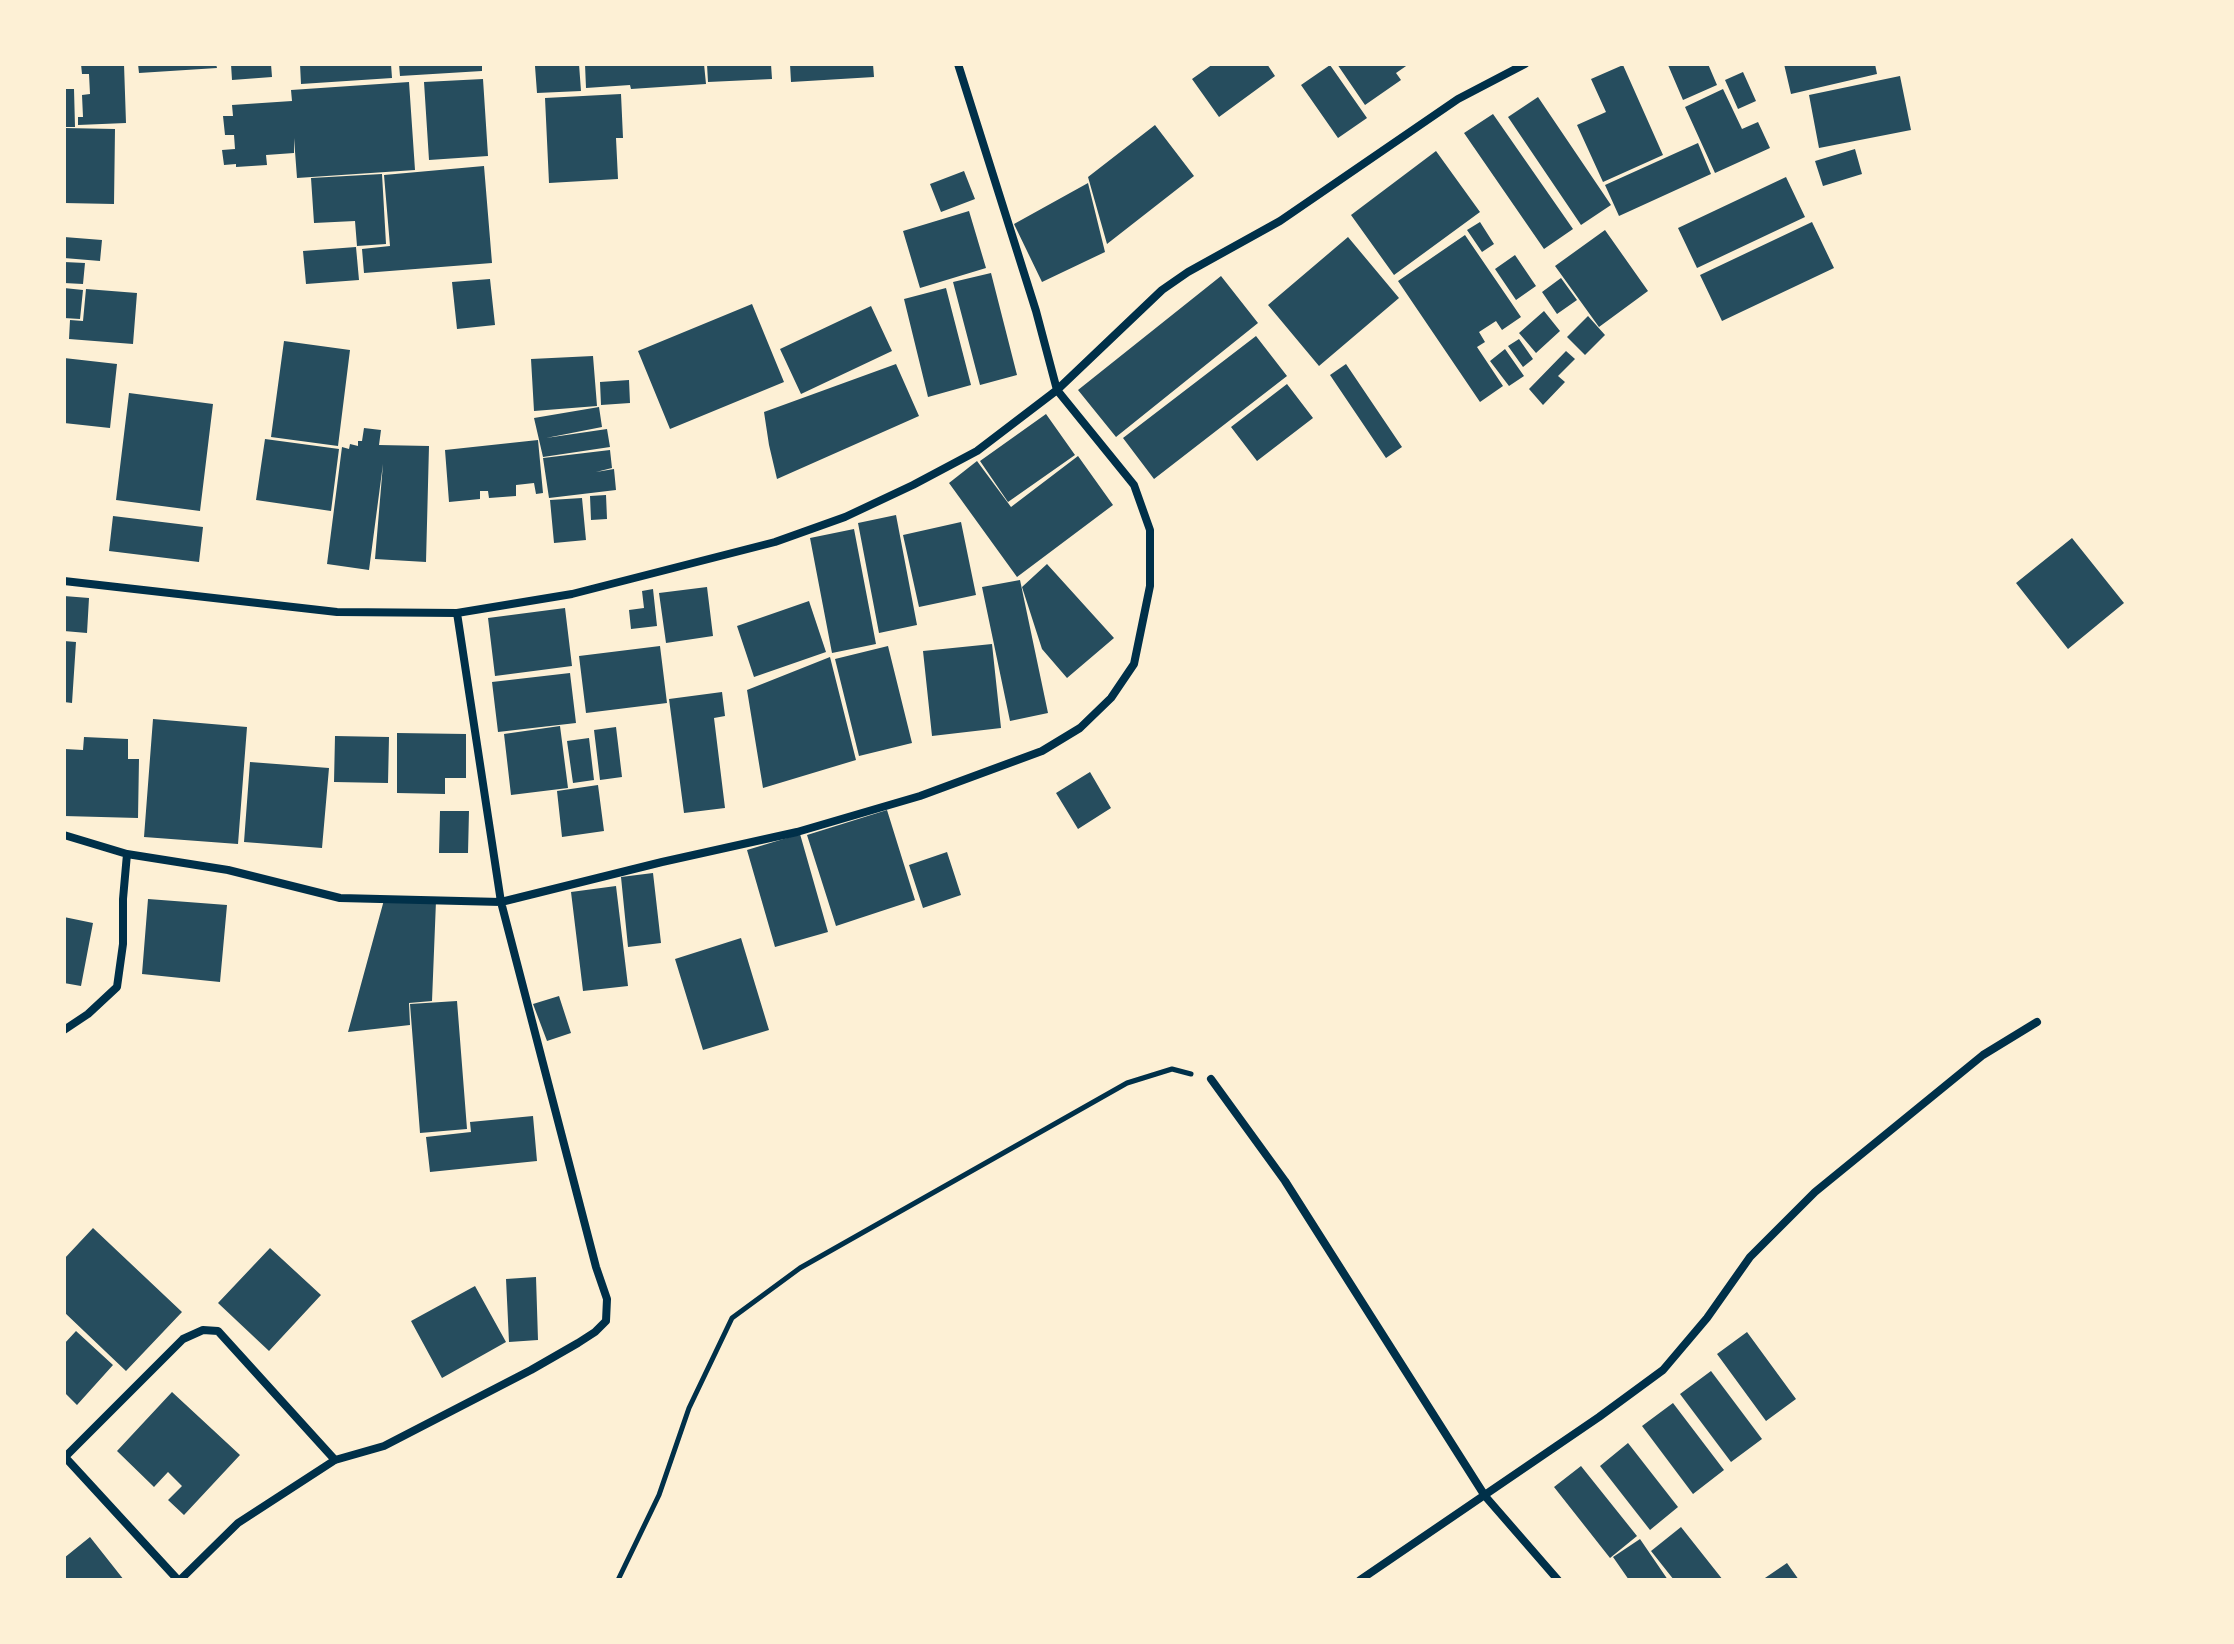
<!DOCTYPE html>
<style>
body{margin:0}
#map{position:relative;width:2234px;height:1644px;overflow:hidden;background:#fdf0d5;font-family:Literata,serif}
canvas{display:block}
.frame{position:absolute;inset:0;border:66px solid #fdf0d5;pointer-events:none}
</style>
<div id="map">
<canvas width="2234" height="1644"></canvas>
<div class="frame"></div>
</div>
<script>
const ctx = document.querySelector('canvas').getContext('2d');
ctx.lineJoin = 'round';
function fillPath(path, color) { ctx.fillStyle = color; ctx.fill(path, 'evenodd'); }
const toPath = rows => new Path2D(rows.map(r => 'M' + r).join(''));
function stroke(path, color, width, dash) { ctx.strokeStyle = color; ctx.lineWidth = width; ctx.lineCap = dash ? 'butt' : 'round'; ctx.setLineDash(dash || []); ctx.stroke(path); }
const building = toPath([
 [81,64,124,64,126,123,78,125,78,117,83,117,82,95,90,94,89,74,82,74],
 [138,64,216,64,217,68,139,73],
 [231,64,271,64,272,77,232,80],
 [300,64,391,64,392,78,301,84],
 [399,64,482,64,482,71,400,76],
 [579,64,581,91,537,93,535,66],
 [585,64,704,64,706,84,631,89,630,85,586,88],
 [707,64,771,64,772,79,708,82],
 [790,64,873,64,874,77,791,82],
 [1213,64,1267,64,1275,76,1219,117,1192,79],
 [1337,64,1409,64,1396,73,1401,80,1365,105],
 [1671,64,1708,64,1717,85,1683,100,1668,65],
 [1784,64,1875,64,1877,74,1791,94],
 [1330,65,1367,118,1338,138,1301,85],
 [1623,65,1663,155,1603,182,1577,125,1606,112,1591,79],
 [1743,72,1756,101,1738,109,1725,80],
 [1900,76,1911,130,1819,148,1809,95],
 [483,79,488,156,429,160,424,82],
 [409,82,415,170,297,178,294,138,294,153,266,155,267,165,236,167,236,164,224,165,222,150,235,149,234,135,225,135,223,116,233,116,232,105,292,101,291,90],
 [64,89,74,89,75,127,64,127],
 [1723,89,1742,129,1758,122,1770,148,1715,173,1685,107],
 [621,94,623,138,616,138,618,179,549,183,545,98],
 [1538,97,1611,205,1581,225,1508,117],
 [1493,114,1573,229,1544,249,1464,133],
 [1155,125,1194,176,1107,244,1088,177],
 [64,128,115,129,114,204,64,203],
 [1698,143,1711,174,1619,216,1605,185],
 [1855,149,1862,174,1823,186,1815,161],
 [1436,151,1480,212,1394,275,1351,215],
 [484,166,492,263,364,273,362,249,390,246,384,175],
 [964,171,975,199,941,212,930,184],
 [382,174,386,244,357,246,355,221,314,223,311,178],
 [1786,177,1805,217,1697,268,1678,228],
 [1088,183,1105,252,1042,282,1014,224],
 [969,211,986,268,920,288,903,231],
 [1480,222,1494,244,1482,252,1467,230],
 [1812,222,1834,268,1722,321,1700,275],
 [1605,230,1648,291,1599,327,1555,266],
 [1465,235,1521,317,1502,330,1496,321,1479,332,1485,342,1477,347,1503,386,1480,402,1398,281],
 [64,237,102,240,100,261,64,258],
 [1348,237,1399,298,1319,366,1268,305],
 [356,247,359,280,306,284,303,251],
 [1515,255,1536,286,1516,300,1495,269],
 [64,262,85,263,83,284,64,283],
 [991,273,1017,375,980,385,953,282],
 [1221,276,1258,323,1116,437,1078,390],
 [1561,278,1577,300,1557,314,1542,292],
 [490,279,495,325,457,329,452,282],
 [64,288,83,290,80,319,64,318],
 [946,288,971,385,928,397,904,299],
 [86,289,137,293,133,344,69,339,70,320,83,321],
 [752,304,784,382,670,429,638,351],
 [871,306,892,351,801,394,780,349],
 [1544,311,1560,331,1536,353,1519,333],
 [1588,316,1605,335,1585,355,1567,337],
 [1256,336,1287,376,1154,479,1123,438],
 [1519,339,1533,359,1523,367,1508,346],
 [284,341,350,350,338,446,271,437],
 [1505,349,1524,376,1509,386,1490,361],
 [1566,351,1575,359,1558,376,1565,382,1543,405,1529,389],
 [593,356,597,406,534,411,531,359],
 [64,358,117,364,110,428,64,423],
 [896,364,919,416,777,479,769,445,764,412],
 [1346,364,1402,447,1386,458,1330,375],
 [629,380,630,403,601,405,600,382],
 [1287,384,1313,418,1257,461,1231,427],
 [129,393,213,404,200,511,116,500],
 [599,407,602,427,546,438,607,429,610,447,543,457,534,418],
 [1046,414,1075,455,1008,502,980,461],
 [364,428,381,430,379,445,429,446,426,562,375,559,383,464,369,570,327,564,342,447,349,449,350,444,358,446,358,441,362,441],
 [265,439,339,449,331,511,256,500],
 [538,440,543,493,536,494,534,483,516,485,516,496,489,498,488,491,480,491,480,499,449,502,445,450],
 [610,450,612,468,596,472,614,469,616,490,549,498,543,458],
 [1078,456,1113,505,1017,577,949,483,977,461,1011,507],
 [606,495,607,519,591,520,590,496],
 [582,498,586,540,554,543,550,500],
 [896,515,917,625,879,633,858,523],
 [113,516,203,527,199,562,109,551],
 [961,522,976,595,919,607,903,535],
 [854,529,876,644,832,653,810,538],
 [2072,538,2124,603,2068,649,2016,583],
 [1047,564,1114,638,1067,678,1042,649,1022,587],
 [1020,580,1048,713,1010,721,982,587],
 [707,587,713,636,666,643,659,593],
 [653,589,657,626,631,629,629,610,644,608,642,591],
 [64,596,89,598,87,633,64,631],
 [809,601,826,652,754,677,737,626],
 [565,608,572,666,495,676,488,618],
 [64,641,76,642,72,703,64,702],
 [992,644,1001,728,932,736,923,651],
 [660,646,667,703,586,713,579,656],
 [888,646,912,743,859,756,835,659],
 [830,657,856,760,763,788,747,690],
 [570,673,576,723,498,732,492,682],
 [722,692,725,716,714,718,725,808,684,813,669,699],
 [153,719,247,727,238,844,144,837],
 [560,726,568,788,511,795,504,734],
 [616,727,622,777,600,780,594,730],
 [397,733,466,734,466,778,445,778,445,794,397,793],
 [335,736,389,737,388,783,334,782],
 [84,737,128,739,128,759,139,759,138,818,64,816,65,749,83,750],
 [589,738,594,780,573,783,567,741],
 [250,762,329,768,322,848,244,842],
 [1090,772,1111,808,1078,829,1056,793],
 [598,785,604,831,562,837,557,791],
 [887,810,915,900,836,926,807,835],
 [440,811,469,811,468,853,439,853],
 [800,834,828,932,775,947,747,850],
 [947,852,961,895,923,908,909,865],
 [653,873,661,943,628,947,621,877],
 [616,886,628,986,583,991,571,892],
 [148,899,227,905,220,982,142,974],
 [384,900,436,901,432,1001,409,1003,410,1025,348,1032],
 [64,917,93,923,81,986,64,983],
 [741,938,769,1030,703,1050,675,959],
 [559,996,571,1033,547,1041,533,1004],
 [457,1001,467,1129,420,1133,410,1004],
 [533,1116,537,1161,430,1172,426,1137,471,1132,470,1122],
 [93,1228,182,1312,126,1371,64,1312,64,1259],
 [270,1248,321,1295,269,1351,218,1303],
 [536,1277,538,1340,509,1342,506,1279],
 [475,1286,506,1342,442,1378,411,1321],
 [76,1331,113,1365,77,1405,64,1392,64,1344],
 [1747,1332,1796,1399,1766,1421,1717,1354],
 [1711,1371,1762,1439,1731,1462,1680,1394],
 [172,1392,240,1455,184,1515,168,1500,182,1486,168,1472,154,1487,117,1451],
 [1673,1403,1724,1470,1693,1494,1642,1426],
 [1628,1443,1678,1507,1650,1530,1600,1466],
 [1581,1466,1637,1536,1610,1558,1554,1487],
 [1681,1527,1723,1580,1674,1580,1651,1551],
 [90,1537,124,1580,64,1580,64,1558],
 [1640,1539,1668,1580,1629,1580,1613,1557],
 [1787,1563,1799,1580,1762,1580]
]);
const path = toPath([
 [618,1580,659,1495,689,1408,732,1318,800,1268,1127,1083,1172,1069,1191,1074]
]);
const minor = toPath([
 [64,581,337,612,457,613,572,594,775,542,845,517,913,485,977,451,1057,390,1162,290,1188,272,1280,221,1458,99,1525,64],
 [64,835,127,854,228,870,340,898,501,902,662,862,797,832,920,796,1042,751,1080,728,1111,698,1134,664,1150,586,1150,530,1134,485,1057,390,1036,311,958,64],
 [64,1030,88,1014,117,987,123,944,123,899,127,854],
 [1211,1079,1285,1181,1485,1496,1558,1580],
 [64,1456,178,1580],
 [65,1457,183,1339,203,1330,218,1331,335,1460],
 [180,1580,238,1523,335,1460,384,1446,531,1370,578,1343,595,1332,606,1321,607,1299,596,1267,501,902,457,613],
 [1360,1580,1599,1417,1663,1370,1707,1318,1750,1257,1815,1192,1983,1055,2037,1022]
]);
fillPath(building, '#264d5e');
stroke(path, '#003049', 5);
stroke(minor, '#003049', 8);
</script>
